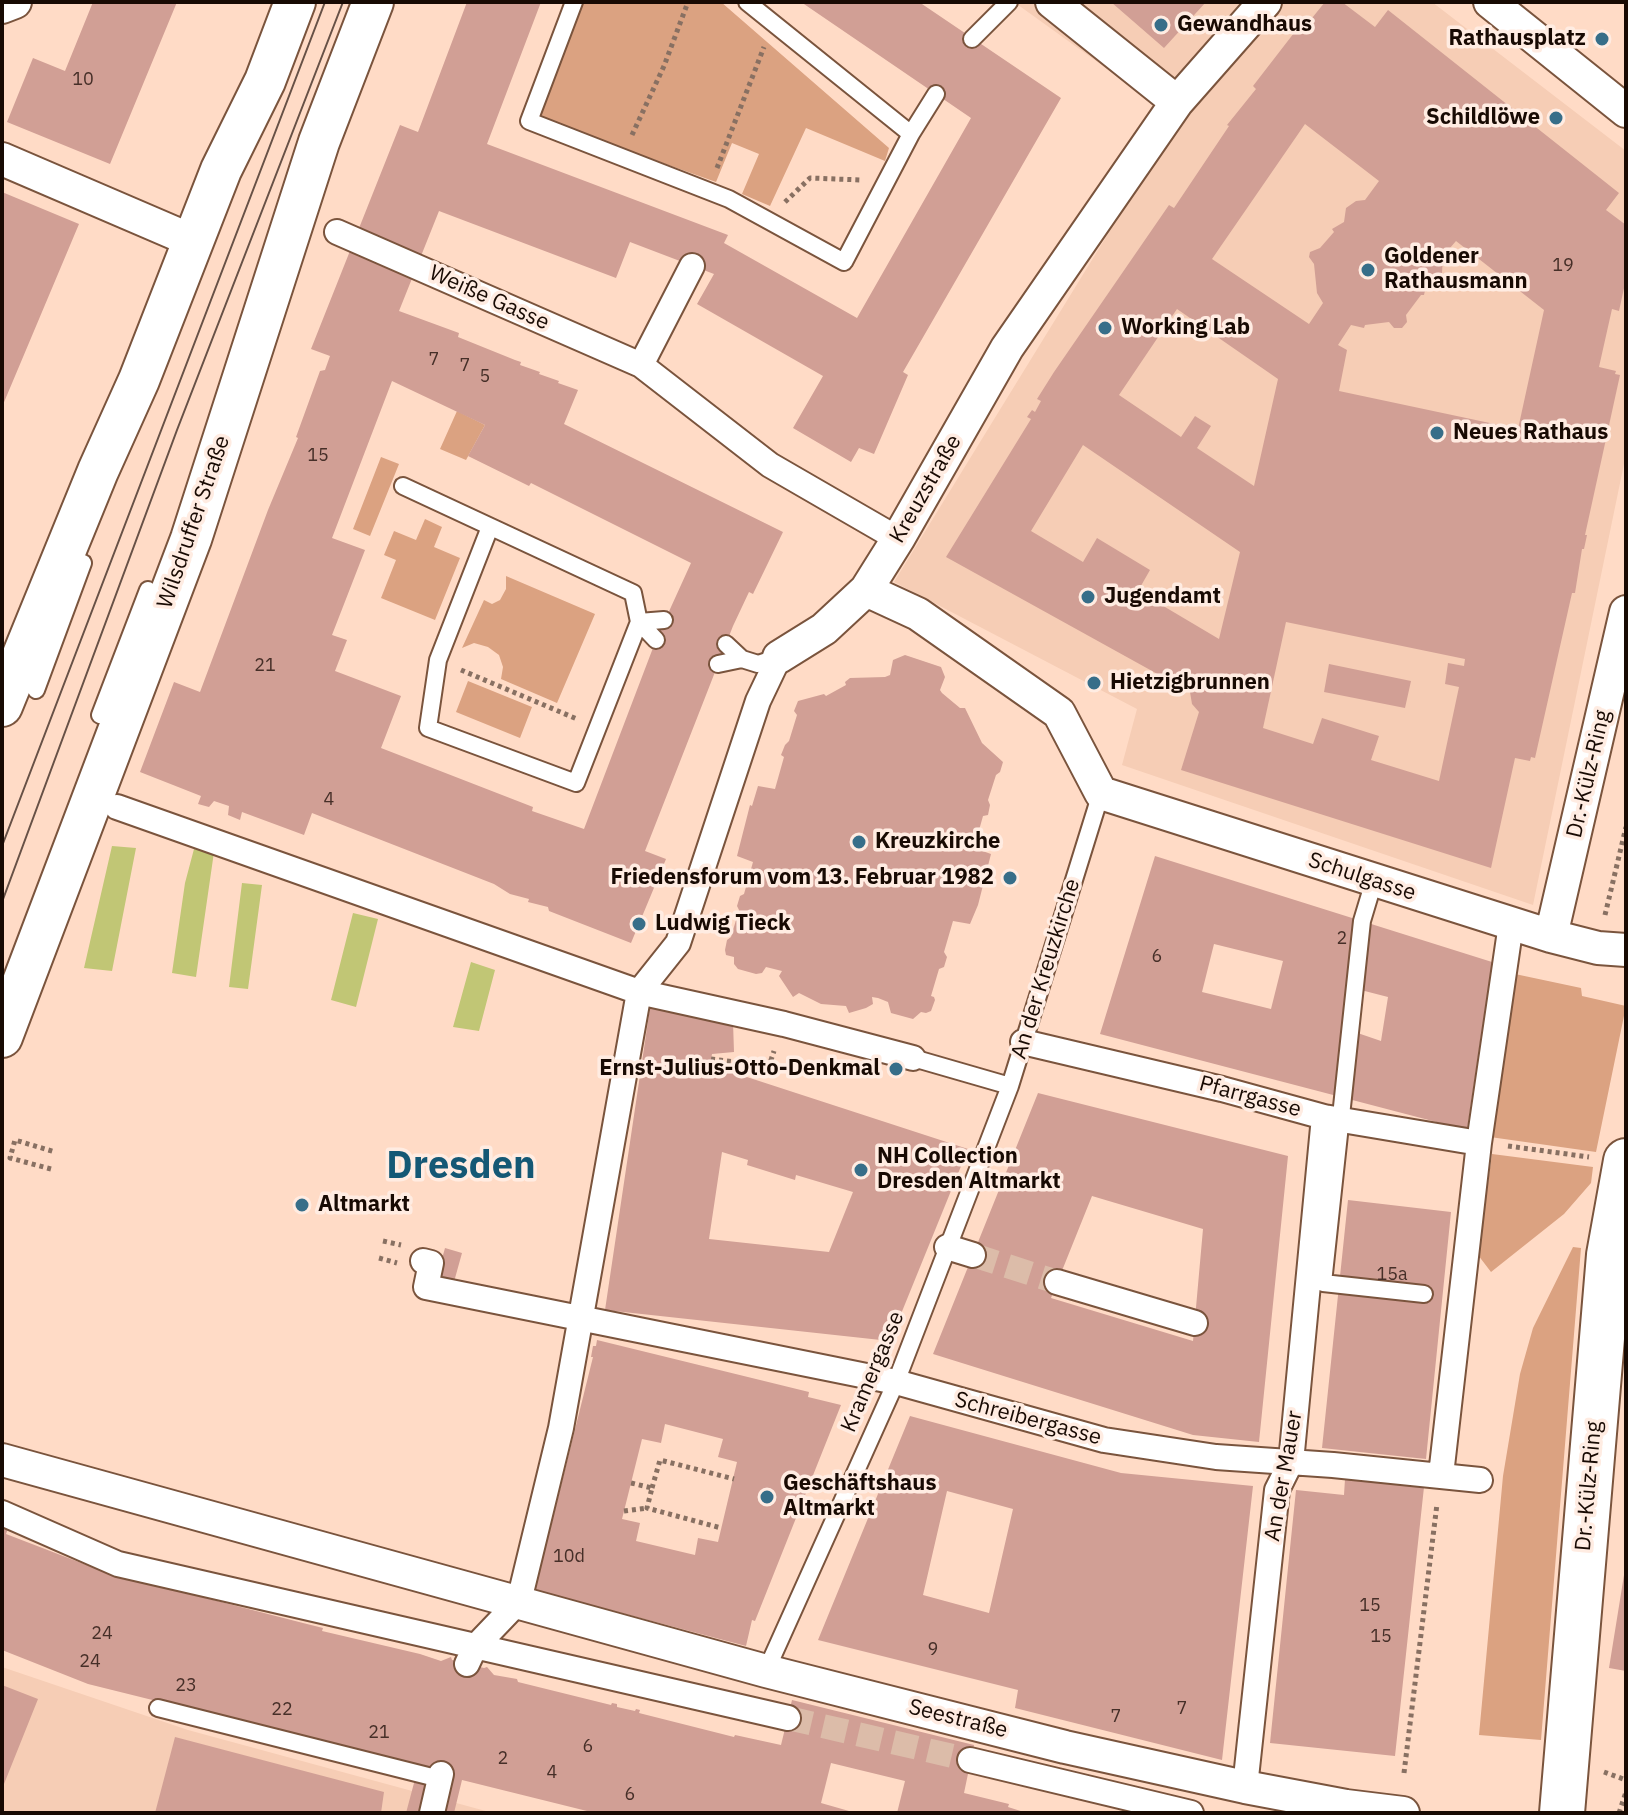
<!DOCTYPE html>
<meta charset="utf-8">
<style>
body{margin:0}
#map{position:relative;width:1628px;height:1815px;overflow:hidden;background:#ffdbc6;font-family:"IBM Plex Sans",sans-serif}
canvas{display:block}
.frame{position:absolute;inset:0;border:4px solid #180a03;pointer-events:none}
</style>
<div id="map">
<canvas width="1628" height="1815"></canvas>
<div class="frame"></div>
</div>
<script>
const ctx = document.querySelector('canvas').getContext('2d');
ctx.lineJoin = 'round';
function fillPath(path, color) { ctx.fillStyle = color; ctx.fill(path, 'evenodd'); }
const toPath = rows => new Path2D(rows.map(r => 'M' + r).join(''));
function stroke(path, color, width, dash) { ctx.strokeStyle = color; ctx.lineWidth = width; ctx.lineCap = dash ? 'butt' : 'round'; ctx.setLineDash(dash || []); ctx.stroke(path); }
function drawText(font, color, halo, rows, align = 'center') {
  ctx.font = font + ' "IBM Plex Sans",sans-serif'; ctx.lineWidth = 7; ctx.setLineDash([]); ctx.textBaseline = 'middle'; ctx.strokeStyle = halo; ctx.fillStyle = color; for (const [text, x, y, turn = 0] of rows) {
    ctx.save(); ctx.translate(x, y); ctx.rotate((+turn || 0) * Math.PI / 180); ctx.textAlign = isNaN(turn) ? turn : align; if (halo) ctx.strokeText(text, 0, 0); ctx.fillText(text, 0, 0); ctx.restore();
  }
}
const built = toPath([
 [1014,2,1432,2,1626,151,1626,454,1533,905,1122,765,1137,709,894,582,1178,120],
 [2,1667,188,1730,493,1813,2,1813]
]);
const green = toPath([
 [581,2,721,2,889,148,885,161,806,128,770,206,742,194,759,154,732,143,716,182,537,118],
 [457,411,485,425,466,460,440,449],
 [381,457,399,464,370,536,353,529],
 [425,519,442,527,434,547,460,558,435,620,381,598,396,560,384,555,394,531,416,540],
 [506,576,595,614,557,703,501,679,503,667,499,655,488,647,474,643,462,648,484,600,492,604,500,600,506,589],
 [468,681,532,707,520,738,456,712],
 [1515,974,1581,988,1582,996,1626,1006,1596,1152,1490,1137],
 [1492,1154,1593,1167,1591,1183,1564,1214,1491,1272,1478,1255],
 [1573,1247,1581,1248,1541,1740,1479,1735,1503,1476,1520,1374,1533,1328]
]);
const water = toPath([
 [112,846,136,848,112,971,84,968],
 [194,849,214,852,196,977,172,973,185,883],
 [242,883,262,885,248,989,229,987],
 [353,913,378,919,356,1007,331,1000],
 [471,962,495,970,479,1031,453,1027]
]);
const building = toPath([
 [93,2,177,2,110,164,7,122,33,58,65,71],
 [467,2,541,2,487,144,728,235,724,243,857,318,971,118,801,2,919,2,1061,98,903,372,908,375,874,454,859,448,851,462,793,428,823,376,697,304,714,274,630,242,616,278,439,211,399,311,459,333,458,337,515,360,521,362,520,365,540,372,539,374,559,381,558,383,578,390,564,424,783,532,753,594,749,592,733,626,645,851,666,859,631,943,549,911,548,907,528,902,529,899,510,894,494,884,312,813,304,835,242,812,240,820,228,815,229,806,214,801,209,807,198,804,201,796,140,772,174,682,200,692,268,510,298,438,296,437,320,371,325,370,330,356,311,349,400,125,418,132],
 [392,381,485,425,468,456,529,486,531,483,691,563,656,640,584,829,532,811,533,807,381,748,401,696,335,671,347,640,332,635,365,550,332,538],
 [1111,2,1206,2,1164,48],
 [1325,2,1342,2,1375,27,1388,10,1619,193,1606,210,1626,225,1626,279,1619,311,1612,309,1599,367,1616,371,1615,374,1620,375,1585,535,1587,535,1584,549,1582,549,1575,593,1572,593,1535,758,1531,757,1530,761,1515,758,1491,868,1181,770,1199,712,1192,704,1190,692,946,557,1031,419,1027,417,1032,410,1035,412,1041,401,1037,399,1054,372,1169,205,1174,208,1229,126,1227,125,1256,89,1253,86,1304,20,1308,23],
 [1305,124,1379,181,1365,200,1356,201,1346,208,1344,222,1332,229,1334,232,1320,248,1310,252,1309,257,1314,264,1317,293,1323,303,1309,324,1212,259],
 [1456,241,1544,310,1518,429,1339,391,1347,350,1338,345,1351,325,1364,328,1365,325,1389,322,1394,328,1402,328,1407,322,1406,315,1421,295,1424,295,1426,286,1434,283,1442,273,1443,256],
 [1177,309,1278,379,1254,486,1197,448,1211,426,1195,416,1181,437,1119,395],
 [1083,445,1240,552,1219,639,1138,591,1150,570,1097,538,1083,562,1031,531],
 [1286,622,1465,659,1464,666,1448,663,1445,684,1459,687,1439,781,1371,760,1379,736,1322,718,1313,744,1263,728],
 [2,192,79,224,2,407],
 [905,655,941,667,945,677,940,690,942,693,960,708,965,708,982,743,1003,762,1000,772,996,775,988,800,990,805,988,815,983,816,974,848,991,854,978,905,970,924,953,921,944,952,947,957,944,967,939,969,931,996,934,997,935,1000,931,1011,926,1013,921,1012,913,1019,891,1013,888,1002,878,998,872,997,873,1004,866,1008,849,1013,846,1006,821,1004,799,993,793,997,779,976,782,971,766,967,762,973,756,974,738,969,734,964,734,957,726,955,725,950,727,940,731,937,739,910,737,906,740,896,744,894,753,862,737,856,750,805,752,806,758,786,775,789,784,757,781,755,785,745,789,741,797,715,794,711,798,701,824,694,826,696,846,685,845,682,850,678,885,677,890,675,893,660],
 [1329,664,1411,681,1405,708,1324,692],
 [1155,856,1492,962,1467,1130,1100,1034],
 [1214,944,1283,961,1271,1009,1202,992],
 [1353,988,1388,997,1381,1041,1343,1028],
 [650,1008,716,1015,715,1023,733,1022,734,1052,712,1054,710,1065,968,1149,890,1341,605,1310],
 [722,1152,748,1160,747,1165,795,1180,796,1175,853,1192,829,1252,709,1239],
 [1038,1093,1288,1156,1259,1442,1193,1435,933,1354],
 [1092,1196,1203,1229,1193,1341,1051,1298],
 [1348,1200,1451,1212,1426,1459,1322,1448],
 [445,1248,462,1253,452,1289,435,1284],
 [597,1340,809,1392,808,1397,841,1405,755,1621,752,1620,746,1646,535,1590,542,1563,535,1561,542,1532,549,1534,593,1357,591,1357,593,1346,596,1346],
 [665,1424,723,1439,718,1457,737,1462,718,1542,698,1538,695,1555,636,1541,640,1523,622,1519,642,1439,661,1443],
 [910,1416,1121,1473,1253,1486,1222,1760,1015,1708,1018,1690,818,1640],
 [947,1491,1013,1509,989,1613,923,1595],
 [1345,1479,1424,1487,1395,1756,1270,1743,1296,1490,1344,1495],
 [2,1523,9,1526,6,1534,97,1569,98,1567,103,1569,102,1571,120,1578,120,1576,303,1623,323,1628,322,1631,420,1654,441,1661,451,1657,452,1660,484,1668,487,1667,494,1675,517,1679,518,1682,611,1705,612,1703,617,1704,617,1707,635,1711,636,1709,640,1710,639,1713,734,1737,735,1735,781,1745,792,1700,974,1745,964,1793,1009,1804,1008,1807,1027,1813,897,1813,905,1781,831,1763,821,1803,856,1813,595,1813,462,1780,454,1813,406,1813,418,1768,394,1760,88,1684,2,1650],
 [1624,1575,1626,1575,1626,1671,1609,1668],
 [2,1685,38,1699,2,1789],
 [175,1737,384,1792,381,1813,155,1813]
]);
const pedestrianTunnel = toPath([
 [973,1255,1057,1282],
 [788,1718,970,1760]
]);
const path = toPath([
 [632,135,664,66,688,2],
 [717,168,764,47],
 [785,202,810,178,861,180],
 [461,670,577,719],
 [1605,915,1626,827],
 [711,1059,769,1066,774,1051],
 [1508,1146,1589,1157],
 [51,1169,10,1158,15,1140,55,1152],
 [383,1241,401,1245],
 [379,1258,397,1263],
 [631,1483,652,1488,647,1508,721,1528],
 [652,1488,660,1460,734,1479],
 [624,1511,647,1508],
 [1604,1772,1626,1780],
 [1404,1773,1437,1504],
 [1619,1813,1626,1792]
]);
const service = toPath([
 [574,2,529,121,729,199,844,262,911,134,747,2],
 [972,39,1009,2],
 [911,134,936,94],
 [403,486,633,593,639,622,576,783,428,728,438,660,490,527],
 [639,622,664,620],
 [639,622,656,640],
 [726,644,742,659],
 [718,664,742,659,758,664,779,657],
 [36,690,83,563],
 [100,715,148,590],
 [1374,881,1362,921,1323,1283,1424,1294],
 [913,1058,1010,1086],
 [766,1671,896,1382,1010,1086,1101,793],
 [158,1708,440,1779]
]);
const pedestrian = toPath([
 [337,232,641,365,770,465,898,539],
 [641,365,692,266],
 [117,807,639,992,784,1024,913,1058],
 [1023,1042,1222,1089,1324,1117,1479,1143],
 [947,1247,973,1255],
 [423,1261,431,1263,426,1287,896,1382,1104,1440,1216,1457,1333,1465,1480,1480],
 [1057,1282,1195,1323],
 [1441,1475,1479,1143,1511,924],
 [2,1513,118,1564,788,1718],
 [467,1664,475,1647,519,1601,561,1428,639,992,678,943,758,701,779,657],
 [970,1760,1191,1813],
 [1245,1787,1277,1490,1291,1462,1324,1117],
 [432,1813,441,1774]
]);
const minor = toPath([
 [1052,2,1177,102],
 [1490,2,1626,111],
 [2,7,15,2],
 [2,159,193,241],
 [866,590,918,614,1059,713,1101,793,1551,936,1598,948,1626,950],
 [779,657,824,629,866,590,898,539,1007,348,1177,102,1265,2],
 [1551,936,1626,612],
 [2,1460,766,1671,1065,1747,1245,1787,1346,1806,1403,1813]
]);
const tertiary = toPath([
 [2,706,98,471,139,380,221,170,265,81,295,2],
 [2,1037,191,539,319,142,373,2]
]);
const secondary = toPath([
 [1562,1813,1609,1255,1626,1161]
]);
const tram = toPath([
 [2,846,325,2],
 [2,902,177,430,343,2]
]);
const markers = [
 [1161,25,8,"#376e89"],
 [1602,39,8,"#376e89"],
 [1556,118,8,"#376e89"],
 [1368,270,8,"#376e89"],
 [1105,328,8,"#376e89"],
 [1437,433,8,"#376e89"],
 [1088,597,8,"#376e89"],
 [1094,683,8,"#376e89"],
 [859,842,8,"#376e89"],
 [1010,878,8,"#376e89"],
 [639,924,8,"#376e89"],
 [896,1069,8,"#376e89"],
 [861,1170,8,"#376e89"],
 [302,1205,8,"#376e89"],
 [767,1497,8,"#376e89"]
];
const numberNames = [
 ["10",83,80],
 ["19",1563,266],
 ["7",434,360],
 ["7",465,366],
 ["5",485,377],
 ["15",318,456],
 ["21",265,666],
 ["4",329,800],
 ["2",1342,939],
 ["6",1157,957],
 ["15a",1392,1275],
 ["10d",569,1557],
 ["15",1370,1606],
 ["24",102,1634],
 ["15",1381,1637],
 ["9",933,1650],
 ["24",90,1662],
 ["23",186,1686],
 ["7",1182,1709],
 ["22",282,1710],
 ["7",1116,1717],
 ["21",379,1733],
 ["6",588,1747],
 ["2",503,1759],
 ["4",552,1773],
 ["6",630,1795]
];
const poiNames = [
 ["Gewandhaus",1177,25],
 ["Rathausplatz",1586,39,"right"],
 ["Schildlöwe",1540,118,"right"],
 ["Goldener",1384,257],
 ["Rathausmann",1384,282],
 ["Working Lab",1121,328],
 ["Neues Rathaus",1453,433],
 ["Jugendamt",1104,597],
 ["Hietzigbrunnen",1110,683],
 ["Kreuzkirche",875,842],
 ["Friedensforum vom 13. Februar 1982",994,878,"right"],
 ["Ludwig Tieck",655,924],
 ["Ernst-Julius-Otto-Denkmal",880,1069,"right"],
 ["NH Collection",877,1157],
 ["Dresden Altmarkt",877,1182],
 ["Altmarkt",318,1205],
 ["Geschäftshaus",783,1484],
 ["Altmarkt",783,1509]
];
const streetNames = [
 ["Weiße Gasse",489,298,24],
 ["Kreuzstraße",926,489,-60],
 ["Wilsdruffer Straße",194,522,-71],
 ["Dr.-Külz-Ring",1589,774,-77],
 ["Schulgasse",1362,877,18],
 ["An der Kreuzkirche",1046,969,-73],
 ["Pfarrgasse",1250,1097,15],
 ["Kramergasse",873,1372,-67],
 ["Schreibergasse",1028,1419,15],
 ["An der Mauer",1284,1476,-80],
 ["Dr.-Külz-Ring",1589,1486,-85],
 ["Seestraße",958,1719,14]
];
const townNames = [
 ["Dresden",461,1167]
];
fillPath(built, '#f6cdb5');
fillPath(green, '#dba281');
fillPath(water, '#c1c675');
fillPath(building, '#d19f95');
stroke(pedestrianTunnel, '#dcbca9', 24, [24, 12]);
stroke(service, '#7a543d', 20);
stroke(pedestrian, '#7a543d', 28);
stroke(minor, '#7a543d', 36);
stroke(tertiary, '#7a543d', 44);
stroke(secondary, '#7a543d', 48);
stroke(path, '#887062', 5, [4, 4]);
stroke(service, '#fff', 16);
stroke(pedestrian, '#fff', 24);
stroke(minor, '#fff', 32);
stroke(tertiary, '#fff', 40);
stroke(secondary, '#fff', 44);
stroke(tram, '#675146', 2);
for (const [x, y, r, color] of markers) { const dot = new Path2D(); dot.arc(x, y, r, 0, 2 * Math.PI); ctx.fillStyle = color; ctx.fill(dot); stroke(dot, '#ffece2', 3); }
drawText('18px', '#462f28', null, numberNames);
drawText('bold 22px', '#180a03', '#ffece2', poiNames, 'left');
drawText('22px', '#180a03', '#ffece2', streetNames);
drawText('bold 38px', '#145875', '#ffece2', townNames);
</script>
